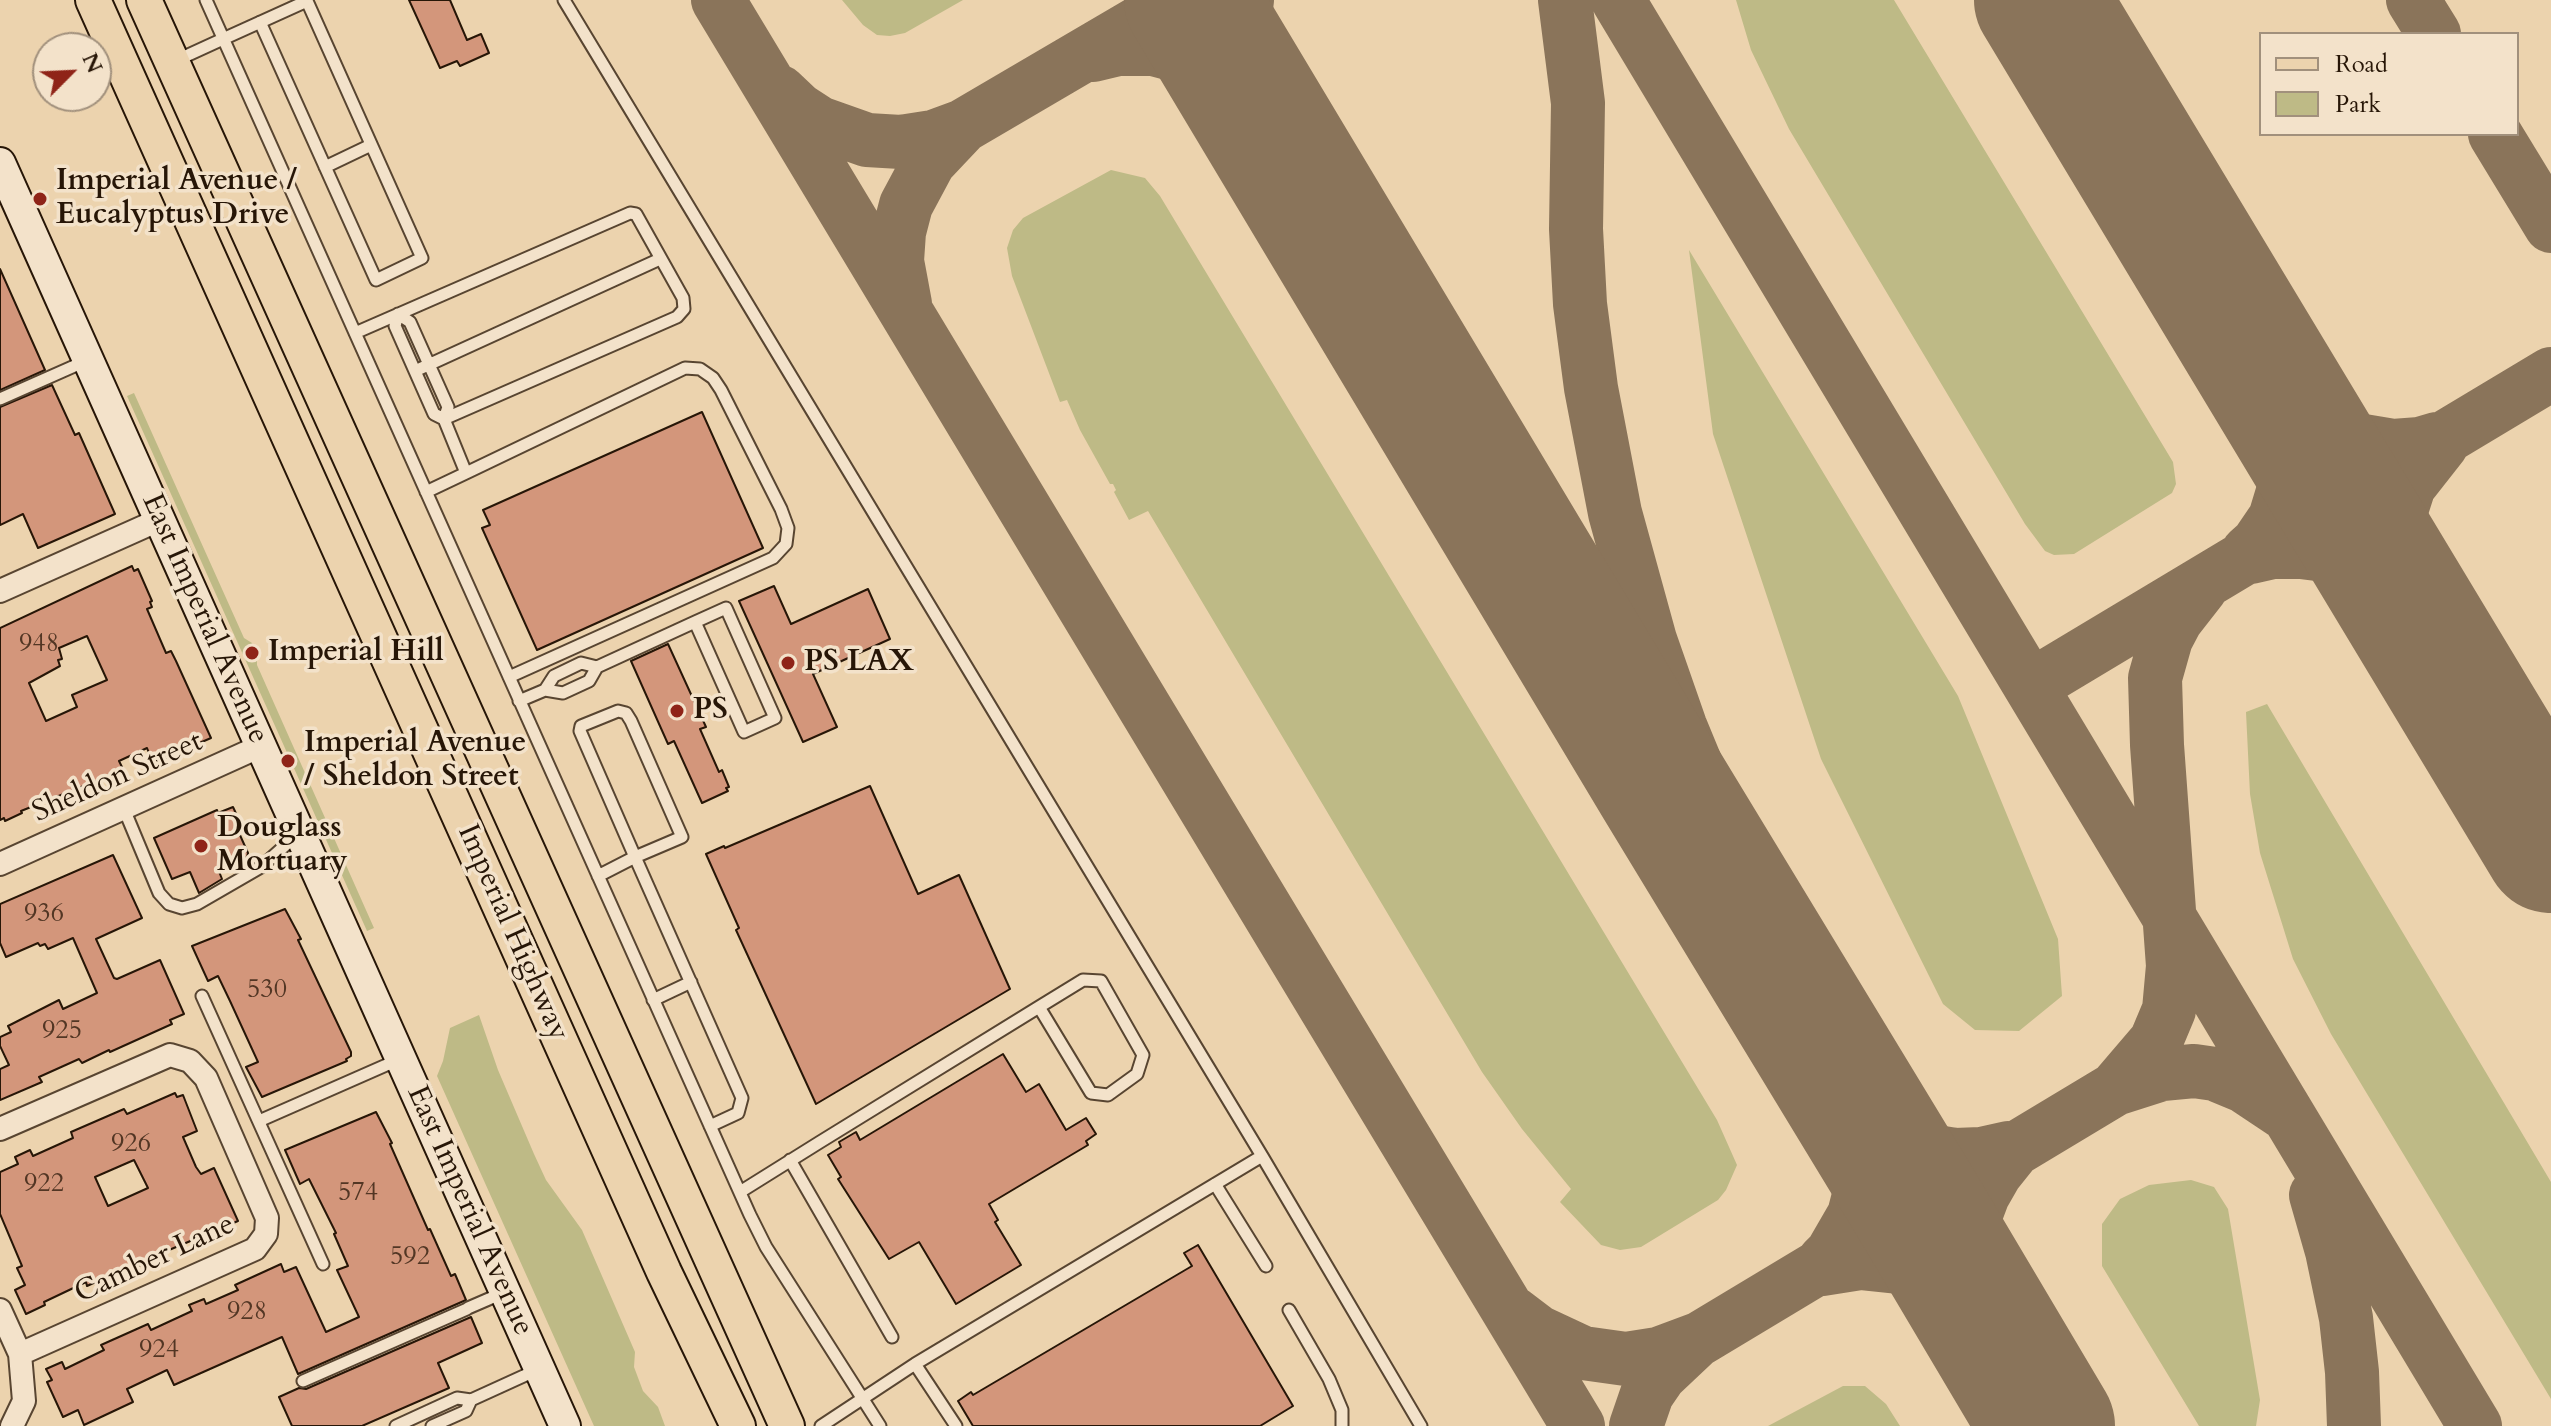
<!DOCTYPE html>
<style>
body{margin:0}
#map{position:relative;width:2551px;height:1426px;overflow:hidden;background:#ecd3ae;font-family:Cardo,serif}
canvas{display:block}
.legend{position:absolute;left:2259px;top:32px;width:260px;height:104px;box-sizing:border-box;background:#f3e2ca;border:2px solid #a1907c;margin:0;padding:10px 14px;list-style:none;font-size:24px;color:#271607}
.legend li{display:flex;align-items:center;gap:16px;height:40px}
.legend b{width:40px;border:2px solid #a1907c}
.north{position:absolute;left:32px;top:32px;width:80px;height:80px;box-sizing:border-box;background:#f3e2ca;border:2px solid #a1907c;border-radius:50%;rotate:66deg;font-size:22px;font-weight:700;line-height:32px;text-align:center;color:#271607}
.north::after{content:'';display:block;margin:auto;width:28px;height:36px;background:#8f2418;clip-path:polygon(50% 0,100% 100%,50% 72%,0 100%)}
</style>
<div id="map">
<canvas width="2551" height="1426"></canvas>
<ul class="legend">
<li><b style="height:10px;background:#ecd3ae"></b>Road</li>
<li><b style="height:22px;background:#beba86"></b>Park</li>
</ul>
<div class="north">N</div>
</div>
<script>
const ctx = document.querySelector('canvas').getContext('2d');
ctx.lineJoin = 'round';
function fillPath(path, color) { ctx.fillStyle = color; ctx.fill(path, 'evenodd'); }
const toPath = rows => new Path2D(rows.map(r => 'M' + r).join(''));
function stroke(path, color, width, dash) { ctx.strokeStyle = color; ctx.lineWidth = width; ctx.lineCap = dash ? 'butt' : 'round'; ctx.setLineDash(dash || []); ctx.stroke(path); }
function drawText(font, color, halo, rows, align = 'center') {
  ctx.font = font + ' Cardo,serif'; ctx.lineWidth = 7; ctx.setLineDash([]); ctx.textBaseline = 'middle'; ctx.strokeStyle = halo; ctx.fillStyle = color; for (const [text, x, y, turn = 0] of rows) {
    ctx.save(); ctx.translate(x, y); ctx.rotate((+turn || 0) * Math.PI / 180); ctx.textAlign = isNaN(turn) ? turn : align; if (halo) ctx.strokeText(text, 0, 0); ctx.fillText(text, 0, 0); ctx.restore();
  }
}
const green = toPath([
 [842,0,963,0,905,33,890,36,877,35,863,25],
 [1736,0,1894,0,2173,462,2176,484,2172,493,2074,554,2054,555,2045,551,2025,524,1789,129,1751,50],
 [1111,170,1145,178,1160,196,1717,1120,1737,1165,1726,1190,1718,1200,1641,1247,1620,1250,1601,1245,1560,1202,1571,1189,1522,1129,1482,1072,1148,511,1129,520,1114,492,1116,490,1113,484,1110,484,1080,430,1067,400,1060,402,1012,276,1007,248,1013,230,1023,218],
 [1689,250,1958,696,2058,939,2062,996,2019,1031,1975,1030,1943,1004,1821,759,1713,434],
 [134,393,244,638,252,643,257,653,257,665,374,928,367,931,127,396],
 [2267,704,2551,1182,2551,1399,2331,1034,2293,959,2260,853,2250,794,2246,712],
 [479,1015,498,1070,534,1154,546,1180,582,1230,635,1352,634,1367,643,1391,658,1407,665,1426,594,1426,437,1076,443,1061,450,1028],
 [2191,1180,2214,1187,2228,1209,2260,1400,2256,1426,2199,1426,2102,1266,2102,1224,2120,1199,2149,1185],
 [1843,1386,1865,1386,1886,1404,1900,1426,1768,1426]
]);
const taxiway = toPath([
 [718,0,1578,1426],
 [1247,0,1243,31,1244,65,1251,89,1265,115],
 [1565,0,1578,103,1576,229,1580,304,1591,388,1615,513,1650,640,1680,726,1727,840,1805,1001,1831,1062],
 [1618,0,2475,1426],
 [2413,0,2434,34],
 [1093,55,1118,49,1153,49,1187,58,1217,74,1243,98,1309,196],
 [780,92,799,110,819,123,867,140,901,142,933,137,963,126,1178,0],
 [2495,134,2551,226],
 [905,304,897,261,899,232,906,205,929,162,963,126],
 [2266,372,2304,409,2351,439,2393,446,2420,444,2437,439],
 [2248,552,2258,543,2275,518,2285,485,2289,450,2283,417,2266,372],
 [2251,557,2273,552,2301,552,2325,555,2356,567,2384,586,2415,624],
 [2420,630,2401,575,2396,544,2400,514,2409,486,2442,444],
 [2031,686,2551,374],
 [2488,742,2527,765,2551,775],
 [1841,1079,1870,1117,1910,1143,1936,1152,1955,1155,1981,1154,2008,1148],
 [2115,1089,2156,1041,2169,1010,2173,966,2157,745,2155,678,2166,639,2176,620,2201,588],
 [2316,1195,2332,1251,2346,1318,2352,1372,2354,1426],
 [1824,1261,1832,1253,1854,1215,1863,1180,1860,1136,1844,1087],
 [1822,1269,1860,1263,1898,1267,1919,1274,1956,1296,1988,1333],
 [1513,1313,1538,1332,1583,1353,1626,1359,1658,1354,1701,1338,2115,1089,2162,1074,2194,1071,2215,1074,2244,1086,2283,1112],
 [2001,1349,1976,1292,1970,1263,1970,1242,1974,1219,1983,1195,1995,1174,2011,1154],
 [1636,1426,1647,1394,1660,1375,1695,1342]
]);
const runway = toPath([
 [1191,0,1661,784,1918,1207,2048,1426],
 [2041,0,2551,846]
]);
const building = toPath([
 [409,0,450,0,467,40,481,34,489,53,460,66,457,61,440,68,409,0],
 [0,269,45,370,0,390,0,269],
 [52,385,75,435,79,433,115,514,38,548,23,514,0,525,0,407,52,385],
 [702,412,763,548,537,650,482,528,490,525,483,510,702,412],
 [132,566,134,571,138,569,152,601,150,602,152,607,147,609,166,653,171,651,176,661,211,738,158,761,151,758,147,748,119,761,122,767,101,779,21,811,22,813,5,821,4,818,0,820,0,628,132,566],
 [87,636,107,680,72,695,77,707,46,721,29,683,60,666,58,660,62,659,59,648,87,636],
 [774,586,791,624,868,589,890,639,813,674,837,727,803,742,739,601,774,586],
 [668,644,706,727,700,729,719,772,722,770,729,787,726,788,728,791,702,803,674,741,668,744,631,661,668,644],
 [870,786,918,894,959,875,1010,989,816,1104,736,930,739,928,706,854,724,846,725,848,870,786],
 [233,807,240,822,235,824,248,853,247,857,218,869,222,879,199,893,190,872,172,879,154,838,217,810,218,813,233,807],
 [113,855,142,918,96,939,114,978,117,979,160,960,184,1014,170,1020,172,1024,110,1052,109,1050,82,1063,79,1059,39,1077,42,1082,0,1100,0,1069,9,1065,0,1046,0,1037,11,1032,8,1026,59,1000,63,1009,97,993,73,938,48,949,45,944,40,946,38,943,6,957,0,943,0,904,113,855],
 [285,909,301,939,298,940,351,1052,351,1056,346,1059,347,1061,262,1097,246,1067,258,1062,230,1001,218,976,208,981,192,946,285,909],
 [1003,1054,1026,1092,1039,1084,1066,1130,1086,1118,1096,1134,1086,1141,1088,1145,989,1204,998,1220,995,1222,1021,1265,956,1304,919,1242,889,1259,838,1179,841,1177,828,1155,841,1147,839,1142,856,1132,860,1140,1003,1054],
 [175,1093,177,1097,183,1095,197,1131,183,1137,196,1167,201,1174,214,1168,238,1221,150,1258,151,1261,132,1269,131,1266,87,1286,86,1282,44,1302,45,1305,26,1314,15,1290,25,1285,17,1268,22,1266,0,1214,0,1172,18,1164,15,1157,30,1150,33,1156,73,1138,71,1132,124,1109,127,1114,175,1093],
 [134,1160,148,1188,108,1206,95,1177,134,1160],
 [376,1112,392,1143,390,1144,428,1230,430,1229,451,1276,455,1274,466,1300,298,1374,282,1337,174,1385,167,1370,127,1389,133,1402,84,1425,78,1410,63,1417,47,1382,52,1380,46,1369,62,1362,65,1369,104,1350,101,1345,148,1324,151,1330,192,1311,189,1305,204,1299,206,1304,238,1290,235,1285,281,1264,284,1272,296,1267,326,1332,359,1317,337,1270,348,1266,334,1234,336,1233,309,1179,300,1184,285,1150,376,1112],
 [1198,1245,1293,1406,1260,1426,973,1426,958,1401,971,1392,973,1395,1192,1266,1184,1253,1198,1245],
 [471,1317,482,1343,438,1363,449,1388,362,1426,292,1426,279,1397,299,1388,306,1389,471,1317]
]);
const lane = toPath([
 [206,0,750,1215,766,1247,880,1426],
 [564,0,1262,1156,1421,1426],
 [175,61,223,39,307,1,422,258,376,280,260,22],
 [325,167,371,145],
 [398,314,395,326,434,414,444,419,466,473,426,492],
 [398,314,410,322,448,407,444,419],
 [355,333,630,213,636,214,683,298,684,309,677,317,444,419],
 [415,371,660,259],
 [0,399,88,360],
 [466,473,685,368,700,369,713,378,721,390,781,509,788,528,786,544,773,558,509,677],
 [545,690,554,676,581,663,597,667],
 [519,701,545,690,563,693,589,681,597,667,695,622,726,608,775,718,744,732,695,622],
 [124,809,159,893,169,904,182,908,197,904,261,867,298,834],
 [598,876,635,857,682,837,631,721,626,713,618,711,581,726,580,731,635,857,742,1098,738,1113,710,1126],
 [202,996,323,1264],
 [653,1000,691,982],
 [259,1121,400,1059],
 [790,1160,892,1337],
 [1215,1184,1266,1266],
 [740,1192,820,1142,1039,1007,1083,980,1101,981,1143,1055,1137,1074,1108,1095,1091,1093,1039,1007],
 [468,1308,505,1292],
 [1289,1310,1329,1379,1342,1410,1342,1426],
 [915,1364,956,1426],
 [303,1381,467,1309],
 [396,1426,457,1398,471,1400,539,1369],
 [432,1426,466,1411,471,1400],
 [821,1426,915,1364,1262,1156]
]);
const street = toPath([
 [0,591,159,520],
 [0,864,261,746],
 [0,1129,170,1055,190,1061,206,1078,267,1218,266,1234,255,1249,20,1354],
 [0,1310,20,1354,24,1401,12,1426]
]);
const secondary = toPath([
 [0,163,565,1426]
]);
const primary = toPath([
 [93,0,664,1272,738,1426],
 [144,0,787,1426]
]);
const markers = [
 [40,199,8,"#8f2418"],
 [252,653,8,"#8f2418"],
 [788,663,8,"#8f2418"],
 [677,711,8,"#8f2418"],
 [288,761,8,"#8f2418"],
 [201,846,8,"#8f2418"]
];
const numberNames = [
 ["948",39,645],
 ["936",44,915],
 ["530",267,991],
 ["925",62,1032],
 ["926",131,1145],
 ["922",44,1185],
 ["574",358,1194],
 ["592",410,1258],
 ["928",247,1313],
 ["924",159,1351]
];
const poiNames = [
 ["Imperial Avenue /",56,182],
 ["Eucalyptus Drive",56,216],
 ["Imperial Hill",268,653],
 ["PS LAX",804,663],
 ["PS",693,711],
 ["Imperial Avenue",304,744],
 ["/ Sheldon Street",304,778],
 ["Douglass",217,829],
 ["Mortuary",217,863]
];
const streetNames = [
 ["East Imperial Avenue",204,619,66],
 ["Sheldon Street",118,778,-24],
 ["Imperial Highway",512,933,66],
 ["East Imperial Avenue",469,1211,66],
 ["Camber Lane",155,1260,-25]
];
fillPath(green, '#beba86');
stroke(taxiway, '#8a745a', 54);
stroke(runway, '#8a745a', 134);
fillPath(building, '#d3967b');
stroke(building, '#271607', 2);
stroke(lane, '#584531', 15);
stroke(street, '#584531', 26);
stroke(secondary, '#271607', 34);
stroke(primary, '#271607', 38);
stroke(lane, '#f3e2ca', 11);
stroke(street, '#f3e2ca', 22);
stroke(secondary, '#f3e2ca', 30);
stroke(primary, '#ecd3ae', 34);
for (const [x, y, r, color] of markers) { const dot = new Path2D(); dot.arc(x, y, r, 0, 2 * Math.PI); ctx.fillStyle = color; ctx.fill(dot); stroke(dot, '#f3e2ca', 3); }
drawText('26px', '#523624', null, numberNames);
drawText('bold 30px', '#271607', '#f3e2ca', poiNames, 'left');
drawText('30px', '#271607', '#f3e2ca', streetNames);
</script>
